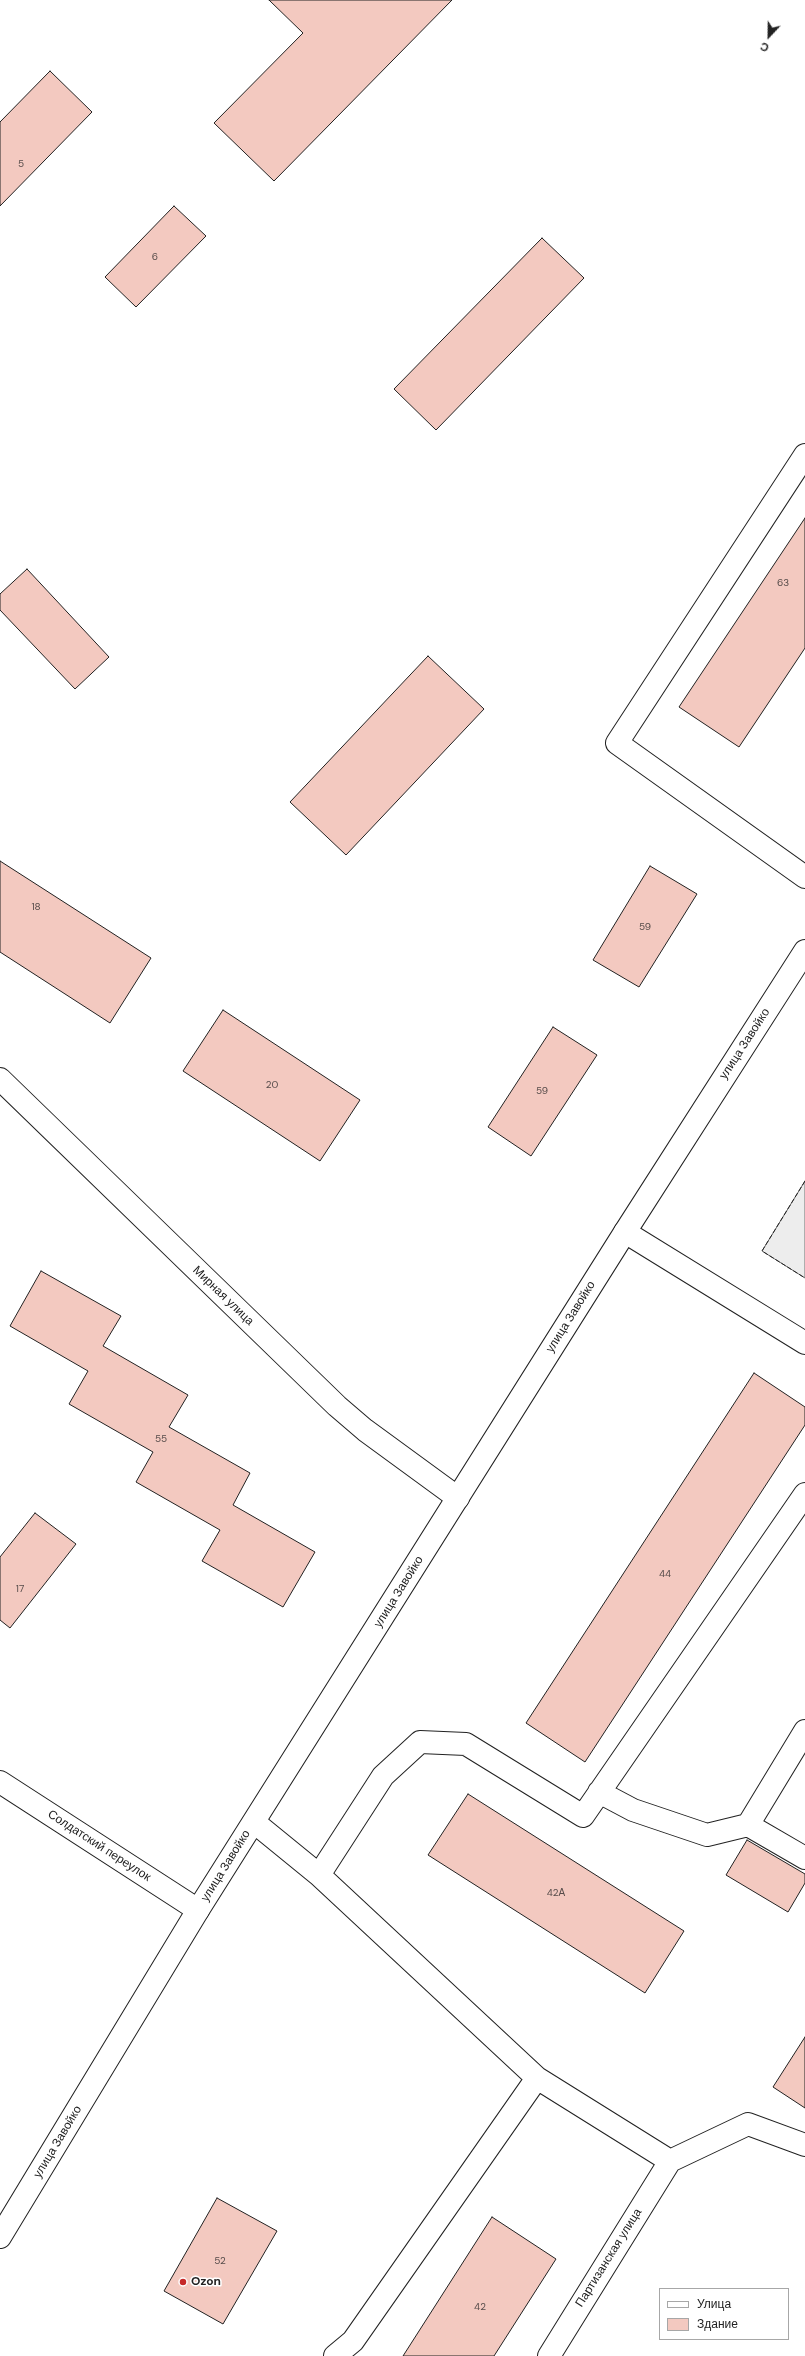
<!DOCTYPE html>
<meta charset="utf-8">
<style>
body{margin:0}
#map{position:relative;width:805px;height:2356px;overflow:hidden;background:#fff;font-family:"DM Sans",sans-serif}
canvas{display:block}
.legend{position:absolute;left:659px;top:2288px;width:130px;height:52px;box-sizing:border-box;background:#fff;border:1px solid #a7a7a7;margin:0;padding:5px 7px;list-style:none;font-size:12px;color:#222}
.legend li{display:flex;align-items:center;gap:8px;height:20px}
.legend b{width:20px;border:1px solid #a7a7a7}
.north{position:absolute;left:749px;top:16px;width:40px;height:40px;-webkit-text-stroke:3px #fff;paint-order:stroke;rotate:202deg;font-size:11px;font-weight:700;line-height:16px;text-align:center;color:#222}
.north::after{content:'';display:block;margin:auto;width:14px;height:18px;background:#222;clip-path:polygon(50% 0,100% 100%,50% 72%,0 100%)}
</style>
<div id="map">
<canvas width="805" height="2356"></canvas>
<ul class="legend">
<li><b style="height:5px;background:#fff"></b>Улица</li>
<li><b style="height:11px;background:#f3c9c0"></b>Здание</li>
</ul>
<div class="north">С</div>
</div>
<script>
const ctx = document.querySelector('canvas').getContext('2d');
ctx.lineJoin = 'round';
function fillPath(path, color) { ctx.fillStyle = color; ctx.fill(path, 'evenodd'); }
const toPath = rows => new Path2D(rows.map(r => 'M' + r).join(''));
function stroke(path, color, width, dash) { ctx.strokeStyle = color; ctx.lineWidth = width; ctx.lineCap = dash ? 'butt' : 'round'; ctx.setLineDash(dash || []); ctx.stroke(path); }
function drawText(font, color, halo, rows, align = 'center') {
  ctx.font = font + ' "DM Sans",sans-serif'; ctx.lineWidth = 3; ctx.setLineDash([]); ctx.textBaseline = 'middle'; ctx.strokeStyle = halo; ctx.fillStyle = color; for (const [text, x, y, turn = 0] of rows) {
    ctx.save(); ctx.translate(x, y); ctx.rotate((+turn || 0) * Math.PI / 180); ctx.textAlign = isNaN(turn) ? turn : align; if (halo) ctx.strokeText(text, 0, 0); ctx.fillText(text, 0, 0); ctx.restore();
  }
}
const parking = toPath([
 [805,1181,805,1278,762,1251,805,1181]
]);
const building = toPath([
 [269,0,452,0,274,181,214,123,303,33,269,0],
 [50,71,92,112,0,206,0,122,50,71],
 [174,206,206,236,136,307,105,277,174,206],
 [542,238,584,278,436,430,394,389,542,238],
 [805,518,805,648,739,747,679,707,805,518],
 [27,569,109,657,75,689,0,610,0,594,27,569],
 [428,656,484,709,346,855,290,802,428,656],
 [0,861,151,958,110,1023,0,952,0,861],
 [650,866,697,894,639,987,593,960,650,866],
 [223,1010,360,1100,320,1161,183,1071,223,1010],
 [553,1027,597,1055,531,1156,488,1127,553,1027],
 [41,1271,121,1316,103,1346,188,1395,169,1427,250,1473,233,1505,315,1552,283,1607,202,1561,220,1530,136,1482,153,1452,69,1404,88,1371,10,1326,41,1271],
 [754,1373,805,1407,805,1425,585,1762,526,1723,754,1373],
 [35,1513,76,1544,10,1628,0,1620,0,1557,35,1513],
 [468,1794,684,1931,645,1993,428,1855,468,1794],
 [747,1840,805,1874,805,1883,788,1912,726,1875,747,1840],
 [805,2037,805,2108,773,2087,805,2037],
 [217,2198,277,2231,223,2324,164,2291,217,2198],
 [492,2217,556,2259,494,2356,403,2356,492,2217]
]);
const minor = toPath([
 [805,455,617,743,805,877],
 [0,1079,337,1406,365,1430,458,1498],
 [625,1232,805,1343],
 [0,1782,198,1910],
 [599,1792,633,1810,707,1835,748,1825,805,1731],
 [254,1822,319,1875,537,2078,670,2161,748,2124,805,2145],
 [748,1825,805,1858],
 [319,1875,383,1776,420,1742,466,1744,583,1816,805,1494],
 [335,2356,353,2341,537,2078],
 [549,2356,670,2161]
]);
const major = toPath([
 [0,2237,198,1910,625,1232,805,951]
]);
const fence = toPath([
 [805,1181,762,1251,805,1278]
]);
const markers = [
 [183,2282,4,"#c62828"]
];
const numberNames = [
 ["5",21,164],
 ["6",155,257],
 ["63",783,583],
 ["18",36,907],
 ["59",645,927],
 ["20",272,1085],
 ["59",542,1091],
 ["55",161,1439],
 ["44",665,1574],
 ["17",20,1589],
 ["42А",556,1893],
 ["52",220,2261],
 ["42",480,2307]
];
const streetNames = [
 ["улица Завойко",745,1044,-57],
 ["Мирная улица",223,1296,44],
 ["улица Завойко",571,1317,-58],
 ["улица Завойко",399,1592,-58],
 ["Солдатский переулок",99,1846,33],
 ["улица Завойко",226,1866,-58],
 ["улица Завойко",58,2142,-59],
 ["Партизанская улица",609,2258,-58]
];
const poiNames = [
 ["Ozon",191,2282]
];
fillPath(parking, '#ededed');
stroke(parking, '#6f6f6f', 1);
fillPath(building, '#f3c9c0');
stroke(building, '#222', 1);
stroke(minor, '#222', 24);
stroke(major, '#222', 24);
stroke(minor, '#fff', 22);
stroke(major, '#fff', 22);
stroke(fence, '#222', 1, [5, 2]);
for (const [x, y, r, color] of markers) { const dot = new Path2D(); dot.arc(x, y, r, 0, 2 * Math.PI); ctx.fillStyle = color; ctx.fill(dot); stroke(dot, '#fff', 1.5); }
drawText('10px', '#564c4a', null, numberNames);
drawText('12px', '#222', '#fff', streetNames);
drawText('bold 12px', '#222', '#fff', poiNames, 'left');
</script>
